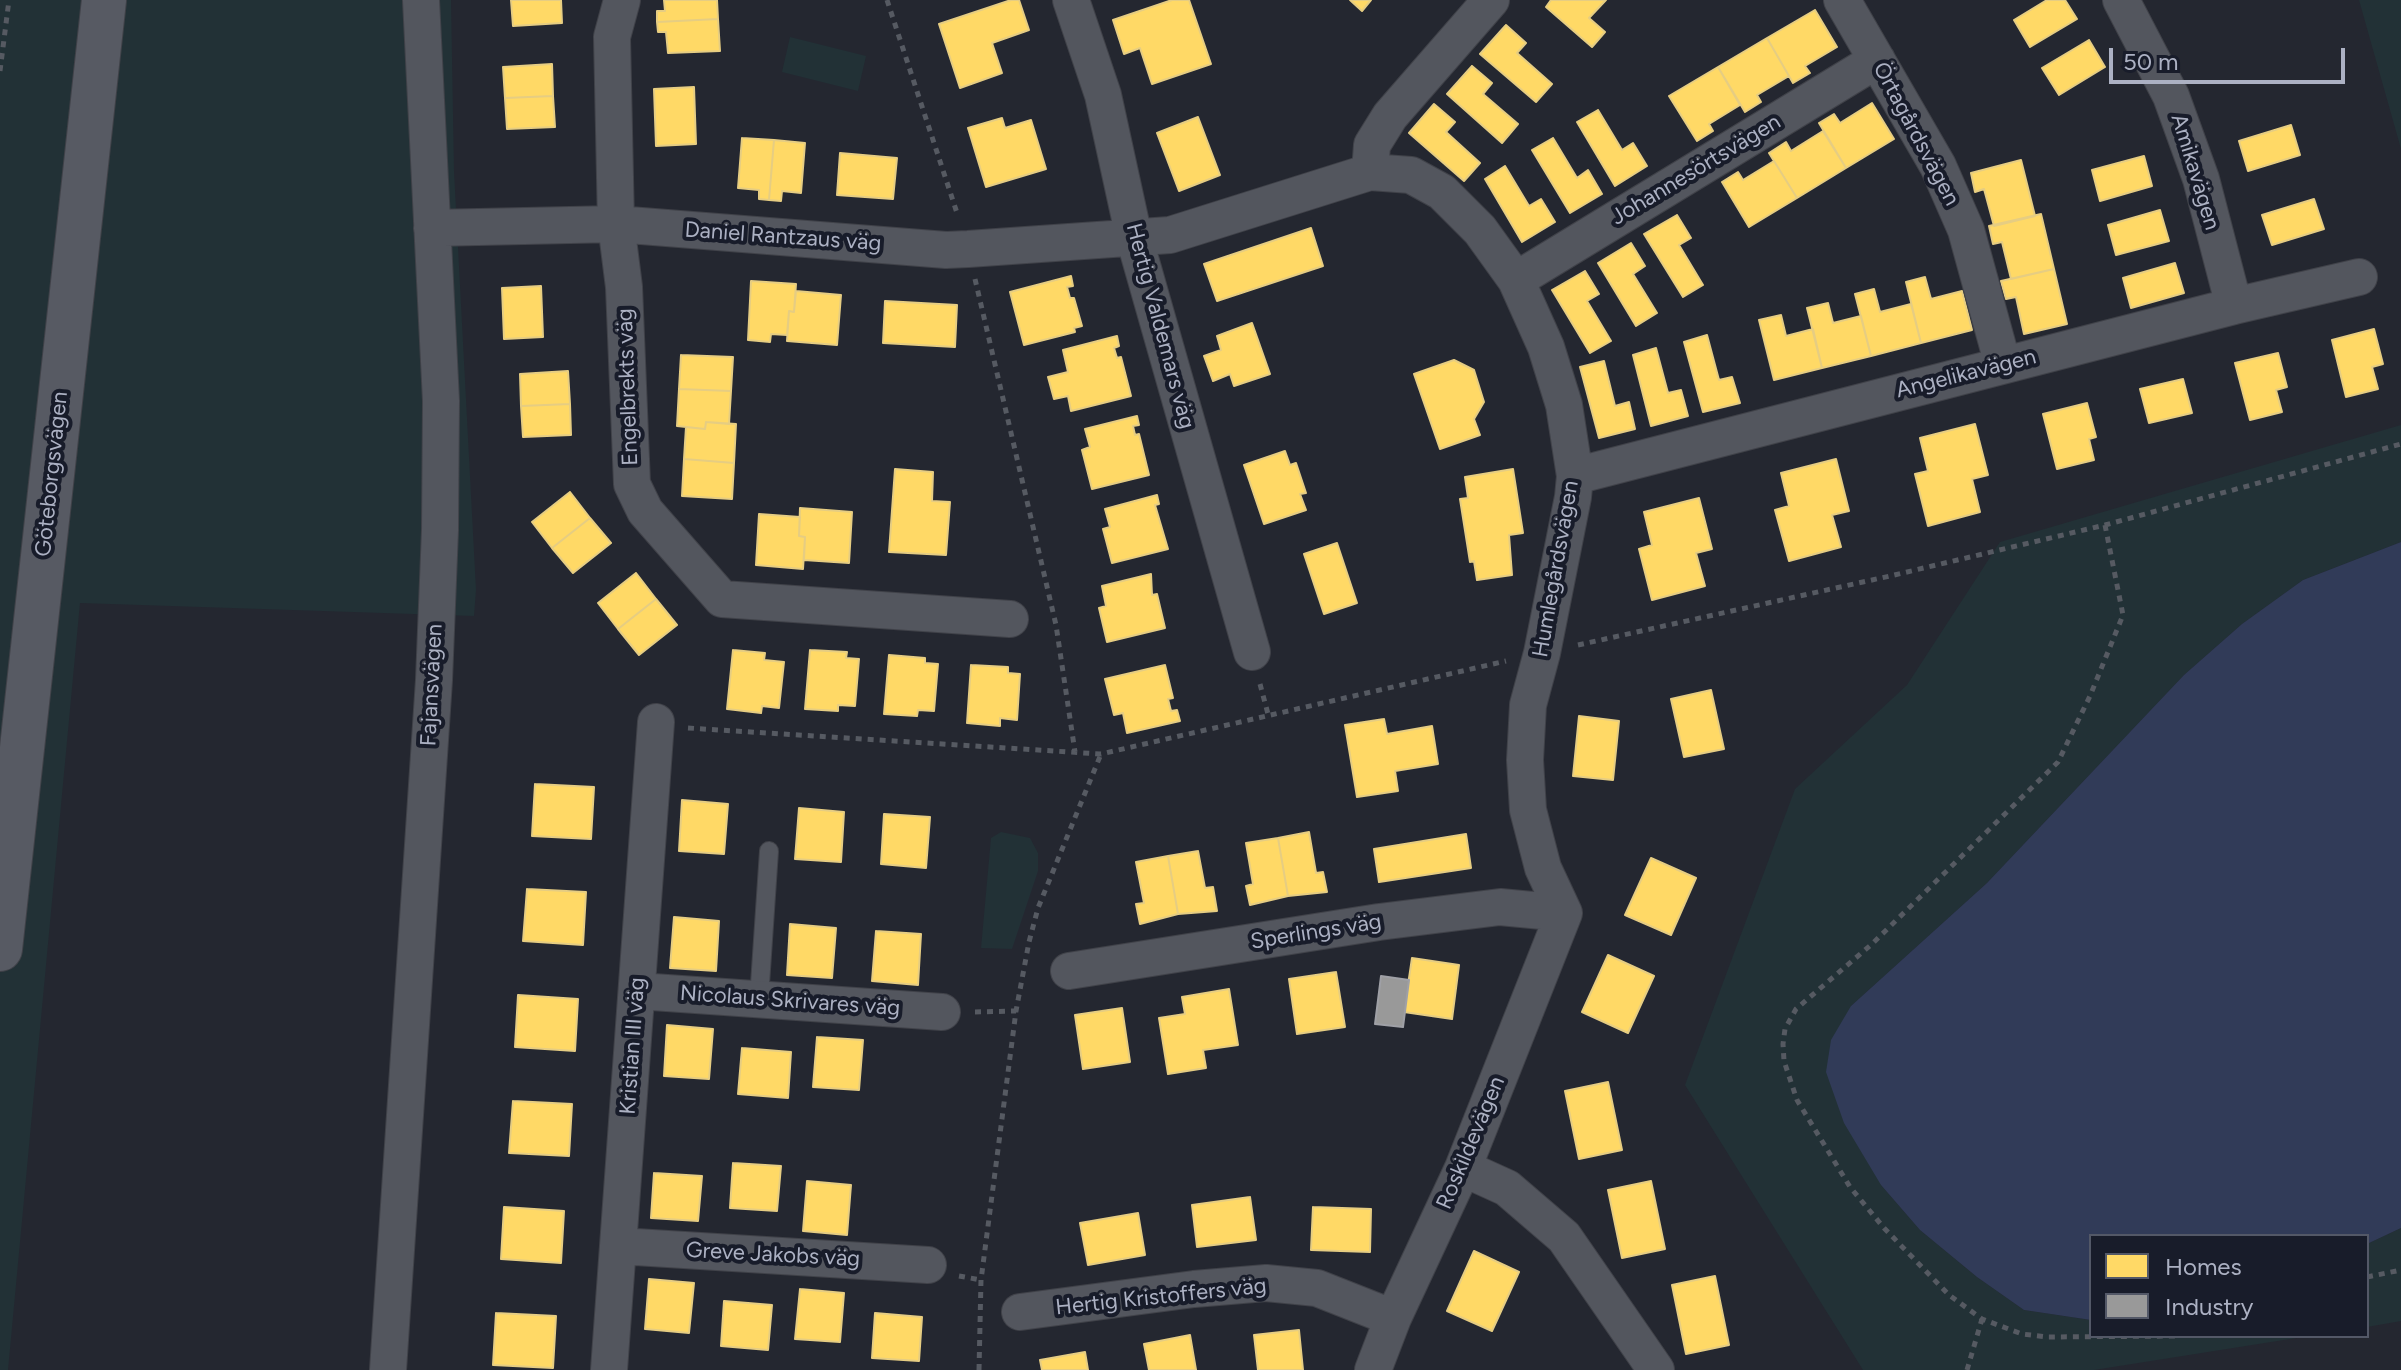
<!DOCTYPE html>
<meta charset="utf-8">
<style>
body{margin:0}
#map{position:relative;width:2401px;height:1370px;overflow:hidden;background:#242730;font-family:Figtree,sans-serif}
canvas{display:block}
.legend{position:absolute;left:2089px;top:1234px;width:280px;height:104px;box-sizing:border-box;background:#181c2a;border:2px solid #535867;margin:0;padding:10px 14px;list-style:none;font-size:24px;color:#acb1c3}
.legend li{display:flex;align-items:center;gap:16px;height:40px}
.legend b{width:40px;border:2px solid #535867}
.scale{position:absolute;left:2109px;top:48px;width:236px;height:36px;box-sizing:border-box;border:4px solid #acb1c3;border-top:0;padding-left:10px;font-size:24px;line-height:28px;white-space:nowrap;color:#acb1c3;-webkit-text-stroke:6px #181c2a;paint-order:stroke}
</style>
<div id="map">
<canvas width="2401" height="1370"></canvas>
<ul class="legend">
<li><b style="height:22px;background:#ffd966"></b>Homes</li>
<li><b style="height:22px;background:#999"></b>Industry</li>
</ul>
<div class="scale">50 m</div>
</div>
<script>
const ctx = document.querySelector('canvas').getContext('2d');
ctx.lineJoin = 'round';
function fillPath(path, color) { ctx.fillStyle = color; ctx.fill(path, 'evenodd'); }
const toPath = rows => new Path2D(rows.map(r => 'M' + r).join(''));
function stroke(path, color, width, dash) { ctx.strokeStyle = color; ctx.lineWidth = width; ctx.lineCap = dash ? 'butt' : 'round'; ctx.setLineDash(dash || []); ctx.stroke(path); }
function drawText(font, color, halo, rows, align = 'center') {
  ctx.font = font + ' Figtree,sans-serif'; ctx.lineWidth = 8; ctx.setLineDash([]); ctx.textBaseline = 'middle'; ctx.strokeStyle = halo; ctx.fillStyle = color; for (const [text, x, y, turn = 0] of rows) {
    ctx.save(); ctx.translate(x, y); ctx.rotate((+turn || 0) * Math.PI / 180); ctx.textAlign = isNaN(turn) ? turn : align; if (halo) ctx.strokeText(text, 0, 0); ctx.fillText(text, 0, 0); ctx.restore();
  }
}
const green = toPath([
 [0,0,451,0,454,171,476,590,474,616,80,603,8,1370,0,1370],
 [2359,0,2401,0,2401,149],
 [790,37,866,56,858,91,782,72],
 [2401,425,2401,542,2303,580,2242,624,2184,675,1987,883,1851,1006,1881,1185,1920,1230,1977,1277,2024,1310,2091,1320,2091,1336,2309,1336,2094,1370,1863,1370,1685,1085,1795,789,1907,685,2000,542],
 [1001,832,1030,838,1038,853,1038,871,1012,949,981,948,991,838],
 [2401,1228,2401,1321,2367,1327,2367,1244]
]);
const water = toPath([
 [2401,542,2401,1228,2367,1244,2367,1236,2091,1236,2091,1320,2024,1310,1977,1277,1920,1230,1881,1185,1844,1123,1826,1072,1831,1040,1851,1006,1987,883,2184,675,2242,624,2303,580]
]);
const homes = toPath([
 [511,0,561,0,562,23,513,26,511,0],
 [664,0,717,0,718,19,657,22,657,11,665,11,664,0],
 [1011,0,1019,0,1029,30,992,43,1002,73,960,88,939,24,1011,0],
 [1172,0,1189,0,1211,64,1152,84,1140,48,1124,54,1113,20,1172,0],
 [1350,0,1371,0,1362,11,1350,0],
 [1551,0,1606,0,1589,18,1605,32,1592,47,1546,7,1551,0],
 [2047,0,2065,0,2077,19,2030,47,2014,20,2047,0],
 [1815,10,1837,47,1805,66,1810,73,1793,83,1767,38,1815,10],
 [718,19,720,51,668,53,666,32,658,32,657,22,718,19],
 [1506,25,1526,43,1517,53,1552,84,1536,102,1480,54,1506,25],
 [1767,38,1789,76,1757,95,1761,102,1745,112,1718,67,1767,38],
 [2089,40,2105,67,2059,95,2042,68,2089,40],
 [552,64,553,96,505,98,503,67,552,64],
 [1472,66,1492,83,1483,94,1518,124,1502,143,1447,94,1472,66],
 [1718,67,1740,105,1709,124,1713,131,1697,141,1669,96,1718,67],
 [694,87,696,144,656,146,654,89,694,87],
 [553,96,555,127,507,129,505,98,553,96],
 [1872,103,1894,139,1846,168,1819,123,1834,114,1840,123,1872,103],
 [1434,104,1455,122,1446,132,1480,163,1464,181,1409,133,1434,104],
 [1598,110,1622,150,1633,143,1647,166,1615,186,1577,122,1598,110],
 [1198,117,1220,175,1179,191,1157,133,1198,117],
 [1002,118,1005,128,1031,120,1046,169,986,187,968,128,1002,118],
 [2291,125,2300,155,2248,171,2239,141,2291,125],
 [1823,131,1846,168,1797,198,1769,153,1786,142,1791,151,1823,131],
 [742,138,774,140,769,200,759,199,759,190,738,188,742,138],
 [1553,138,1577,178,1588,170,1602,194,1570,213,1532,150,1553,138],
 [774,140,805,143,801,193,782,191,781,201,769,200,774,140],
 [840,153,897,158,893,199,837,195,840,153],
 [2144,156,2152,186,2100,201,2092,170,2144,156],
 [2021,160,2035,216,1994,226,1984,189,1975,192,1971,173,2021,160],
 [1774,161,1797,198,1749,227,1722,182,1738,172,1743,180,1774,161],
 [1505,166,1529,206,1541,199,1555,222,1522,242,1485,179,1505,166],
 [2314,199,2324,229,2272,245,2262,215,2314,199],
 [2160,210,2169,241,2116,255,2108,225,2160,210],
 [2041,214,2054,269,2011,279,2002,242,1993,244,1989,226,2041,214],
 [1677,215,1691,238,1679,245,1703,285,1683,297,1644,234,1677,215],
 [1311,228,1323,266,1217,301,1204,264,1311,228],
 [1631,243,1645,266,1633,274,1657,313,1636,326,1598,263,1631,243],
 [2175,263,2184,293,2131,308,2123,278,2175,263],
 [2054,269,2067,324,2024,334,2016,297,2006,299,2001,281,2054,269],
 [1585,271,1599,294,1587,301,1611,341,1590,353,1552,290,1585,271],
 [1071,276,1073,286,1067,287,1070,298,1074,298,1082,326,1074,328,1075,332,1024,345,1010,292,1071,276],
 [1925,277,1931,299,1962,291,1972,330,1921,343,1906,282,1925,277],
 [751,281,796,284,794,312,789,311,787,335,771,334,770,342,748,340,751,281],
 [541,286,543,337,504,339,502,288,541,286],
 [1874,289,1880,312,1911,304,1921,343,1871,356,1855,294,1874,289],
 [796,291,841,295,837,345,787,341,789,311,794,312,796,291],
 [885,301,957,305,955,347,883,343,885,301],
 [1828,303,1833,323,1861,316,1871,356,1822,368,1807,308,1828,303],
 [1781,315,1786,336,1813,329,1822,368,1774,380,1759,320,1781,315],
 [1252,323,1270,374,1234,386,1230,374,1213,381,1204,356,1221,350,1217,336,1252,323],
 [2374,329,2383,364,2372,367,2378,389,2346,397,2332,340,2374,329],
 [1707,335,1719,380,1732,377,1740,403,1703,412,1684,342,1707,335],
 [1117,336,1119,346,1114,348,1117,358,1121,357,1131,396,1071,411,1068,396,1054,399,1048,377,1068,372,1063,350,1117,336],
 [1656,348,1668,393,1681,390,1688,416,1651,426,1633,355,1656,348],
 [2278,353,2287,387,2276,390,2282,412,2250,420,2235,363,2278,353],
 [681,355,733,357,731,391,679,389,681,355],
 [1454,360,1474,370,1484,402,1474,419,1480,435,1440,449,1414,374,1454,360],
 [1604,361,1615,406,1629,402,1635,429,1599,438,1580,367,1604,361],
 [568,371,570,404,521,406,520,374,568,371],
 [2183,379,2192,413,2149,423,2140,389,2183,379],
 [679,389,731,391,729,424,706,422,705,429,677,426,679,389],
 [2087,403,2096,437,2089,439,2094,460,2057,469,2043,414,2087,403],
 [570,404,571,435,523,437,521,406,570,404],
 [1137,416,1139,425,1133,426,1135,435,1139,434,1149,475,1092,489,1082,450,1090,447,1085,429,1137,416],
 [706,422,736,424,734,463,684,459,686,427,705,429,706,422],
 [1975,424,1988,475,1972,479,1980,512,1928,526,1915,474,1928,471,1920,438,1975,424],
 [1285,451,1290,465,1296,463,1306,493,1300,494,1306,510,1264,524,1244,465,1285,451],
 [684,459,734,463,732,499,682,496,684,459],
 [1836,459,1849,511,1832,515,1841,547,1789,561,1775,510,1789,506,1781,473,1836,459],
 [895,469,933,472,932,501,950,502,946,555,889,552,895,469],
 [1513,469,1523,533,1509,535,1512,575,1477,580,1474,561,1470,562,1460,499,1468,498,1465,477,1513,469],
 [570,492,590,518,552,548,532,522,570,492],
 [1157,495,1159,504,1155,505,1168,549,1112,563,1103,529,1110,527,1105,509,1157,495],
 [1699,498,1712,549,1696,553,1705,586,1652,600,1639,549,1652,545,1644,512,1699,498],
 [800,508,852,512,849,563,804,560,805,537,799,536,800,508],
 [759,514,800,517,799,536,805,537,803,569,756,565,759,514],
 [590,518,611,543,573,573,552,548,590,518],
 [1337,543,1357,603,1324,614,1304,554,1337,543],
 [636,573,656,599,618,629,598,603,636,573],
 [1151,574,1152,595,1157,594,1165,628,1107,642,1099,608,1106,606,1102,586,1151,574],
 [656,599,677,625,639,655,618,629,656,599],
 [733,650,765,653,764,660,784,662,779,708,762,706,761,713,727,709,733,650],
 [810,650,847,652,846,658,859,659,855,706,838,705,838,711,805,709,810,650],
 [889,655,925,658,925,663,938,664,934,711,918,710,917,716,884,714,889,655],
 [971,665,1008,667,1008,673,1020,674,1017,720,1000,718,1000,726,967,723,971,665],
 [1165,665,1173,698,1168,699,1171,711,1177,710,1180,721,1127,733,1123,713,1114,715,1105,679,1165,665],
 [1711,690,1724,749,1684,757,1671,699,1711,690],
 [1579,716,1619,721,1613,780,1573,776,1579,716],
 [1384,719,1387,734,1432,726,1438,764,1395,771,1398,791,1357,797,1345,725,1384,719],
 [535,784,594,787,591,839,532,836,535,784],
 [682,800,728,804,724,854,679,851,682,800],
 [799,808,844,812,841,862,795,859,799,808],
 [884,814,930,817,926,868,881,864,884,814],
 [1309,832,1316,873,1323,872,1327,892,1288,896,1278,838,1309,832],
 [1466,834,1471,868,1379,882,1374,849,1466,834],
 [1278,838,1288,896,1250,905,1246,886,1253,884,1246,843,1278,838],
 [1198,851,1205,888,1213,887,1217,911,1178,914,1168,856,1198,851],
 [1168,856,1178,914,1140,924,1136,904,1144,903,1136,862,1168,856],
 [1651,858,1696,878,1671,935,1625,915,1651,858],
 [527,889,586,892,583,945,523,941,527,889],
 [674,917,719,921,716,971,670,968,674,917],
 [790,924,836,928,832,978,787,975,790,924],
 [876,931,921,934,918,985,872,981,876,931],
 [1608,955,1654,976,1628,1033,1582,1012,1608,955],
 [1412,958,1459,965,1452,1019,1404,1012,1412,958],
 [1336,972,1345,1027,1297,1034,1289,979,1336,972],
 [1229,989,1238,1045,1203,1050,1206,1068,1168,1074,1159,1018,1185,1014,1182,997,1229,989],
 [518,995,578,999,575,1051,515,1047,518,995],
 [1122,1008,1130,1062,1083,1069,1075,1015,1122,1008],
 [667,1025,713,1029,709,1079,664,1076,667,1025],
 [817,1037,863,1040,859,1090,813,1087,817,1037],
 [742,1048,791,1052,788,1098,738,1094,742,1048],
 [1608,1082,1622,1150,1579,1159,1565,1091,1608,1082],
 [513,1101,572,1104,569,1156,509,1153,513,1101],
 [733,1163,781,1166,777,1211,730,1208,733,1163],
 [654,1173,702,1176,698,1221,651,1218,654,1173],
 [807,1181,851,1185,847,1235,803,1231,807,1181],
 [1651,1181,1665,1249,1622,1258,1608,1190,1651,1181],
 [1250,1197,1256,1240,1197,1247,1192,1205,1250,1197],
 [504,1207,564,1211,561,1263,501,1259,504,1207],
 [1313,1207,1371,1209,1370,1252,1311,1250,1313,1207],
 [1138,1213,1145,1255,1088,1265,1080,1223,1138,1213],
 [1474,1251,1519,1272,1492,1331,1447,1311,1474,1251],
 [1715,1276,1729,1345,1686,1354,1672,1285,1715,1276],
 [649,1279,694,1283,689,1333,645,1329,649,1279],
 [800,1289,844,1293,840,1342,795,1339,800,1289],
 [724,1301,772,1305,768,1350,721,1346,724,1301],
 [496,1313,556,1316,553,1368,493,1365,496,1313],
 [875,1313,922,1317,919,1361,872,1358,875,1313],
 [1299,1330,1303,1370,1258,1370,1254,1335,1299,1330],
 [1190,1335,1196,1370,1149,1370,1144,1344,1190,1335],
 [1085,1352,1088,1370,1042,1370,1040,1360,1085,1352]
]);
const industry = toPath([
 [1381,976,1409,980,1403,1027,1375,1024,1381,976]
]);
const path = toPath([
 [887,0,958,216],
 [0,71,9,0],
 [975,279,1056,625,1075,752],
 [2105,525,2123,615,2090,696,2058,762,1872,944,1796,1009,1785,1029,1783,1044,1784,1061,1797,1100,1850,1187,1884,1228,1949,1295,1982,1319,2022,1334,2047,1337,2176,1336],
 [1578,645,1890,576,2105,525,2401,444],
 [1260,684,1268,714],
 [688,728,1101,754,1506,661],
 [975,1012,1016,1011],
 [959,1276,981,1280],
 [2367,1277,2401,1270],
 [979,1370,981,1280,1016,1011,1029,942,1038,908,1101,754],
 [1967,1370,1982,1319]
]);
const service = toPath([
 [759,999,769,851]
]);
const minor = toPath([
 [622,0,612,37,616,224,624,287,632,484,645,511,722,599,1010,619],
 [1071,0,1103,95,1134,237,1252,652],
 [1842,0,1938,166,1966,230,2003,365],
 [2121,0,2171,96,2201,179,2234,306],
 [1370,172,1372,145,1390,116,1491,0],
 [432,228,616,224,946,250,968,249,1170,235,1370,172,1411,175,1442,192,1480,230,1516,280,1546,347,1564,405,1575,476,1573,497,1542,653,1528,705,1525,760,1528,810,1543,868,1564,913],
 [1516,280,1877,60],
 [1575,476,2234,306,2359,277],
 [1069,971,1379,922,1500,907,1564,913],
 [638,991,942,1012],
 [1463,1168,1507,1188,1564,1237,1656,1370],
 [619,1246,928,1265],
 [1020,1312,1194,1289,1266,1283,1317,1288,1393,1318],
 [388,1370,434,680,440,530,441,401,421,0],
 [609,1370,656,722],
 [1373,1370,1393,1318,1463,1168,1564,913]
]);
const secondary = toPath([
 [0,949,104,0]
]);
const streetNames = [
 ["Örtagårdsvägen",1916,134,62],
 ["Johannesörtsvägen",1696,170,-31],
 ["Amikavägen",2195,172,73],
 ["Daniel Rantzaus väg",783,237,4],
 ["Hertig Valdemars väg",1160,326,75],
 ["Angelikavägen",1966,374,-14],
 ["Engelbrekts väg",628,387,-92],
 ["Göteborgsvägen",52,474,-84],
 ["Humlegårdsvägen",1556,569,-80],
 ["Fajansvägen",432,685,-87],
 ["Sperlings väg",1316,932,-9],
 ["Nicolaus Skrivares väg",790,1001,4],
 ["Kristian III väg",633,1046,-86],
 ["Roskildevägen",1471,1143,-67],
 ["Greve Jakobs väg",773,1255,3],
 ["Hertig Kristoffers väg",1161,1297,-6]
];
fillPath(green, '#223136');
fillPath(water, '#313b58');
fillPath(homes, '#ffd966');
stroke(homes, '#e6cd82', 2);
fillPath(industry, '#999');
stroke(industry, '#9fa0a6', 2);
stroke(service, '#404249', 20);
stroke(minor, '#404249', 38);
stroke(secondary, '#404249', 46);
stroke(path, '#565a62', 5, [6, 6]);
stroke(service, '#53565e', 18);
stroke(minor, '#53565e', 36);
stroke(secondary, '#575a63', 44);
drawText('22px', '#acb1c3', '#181c2a', streetNames);
</script>
